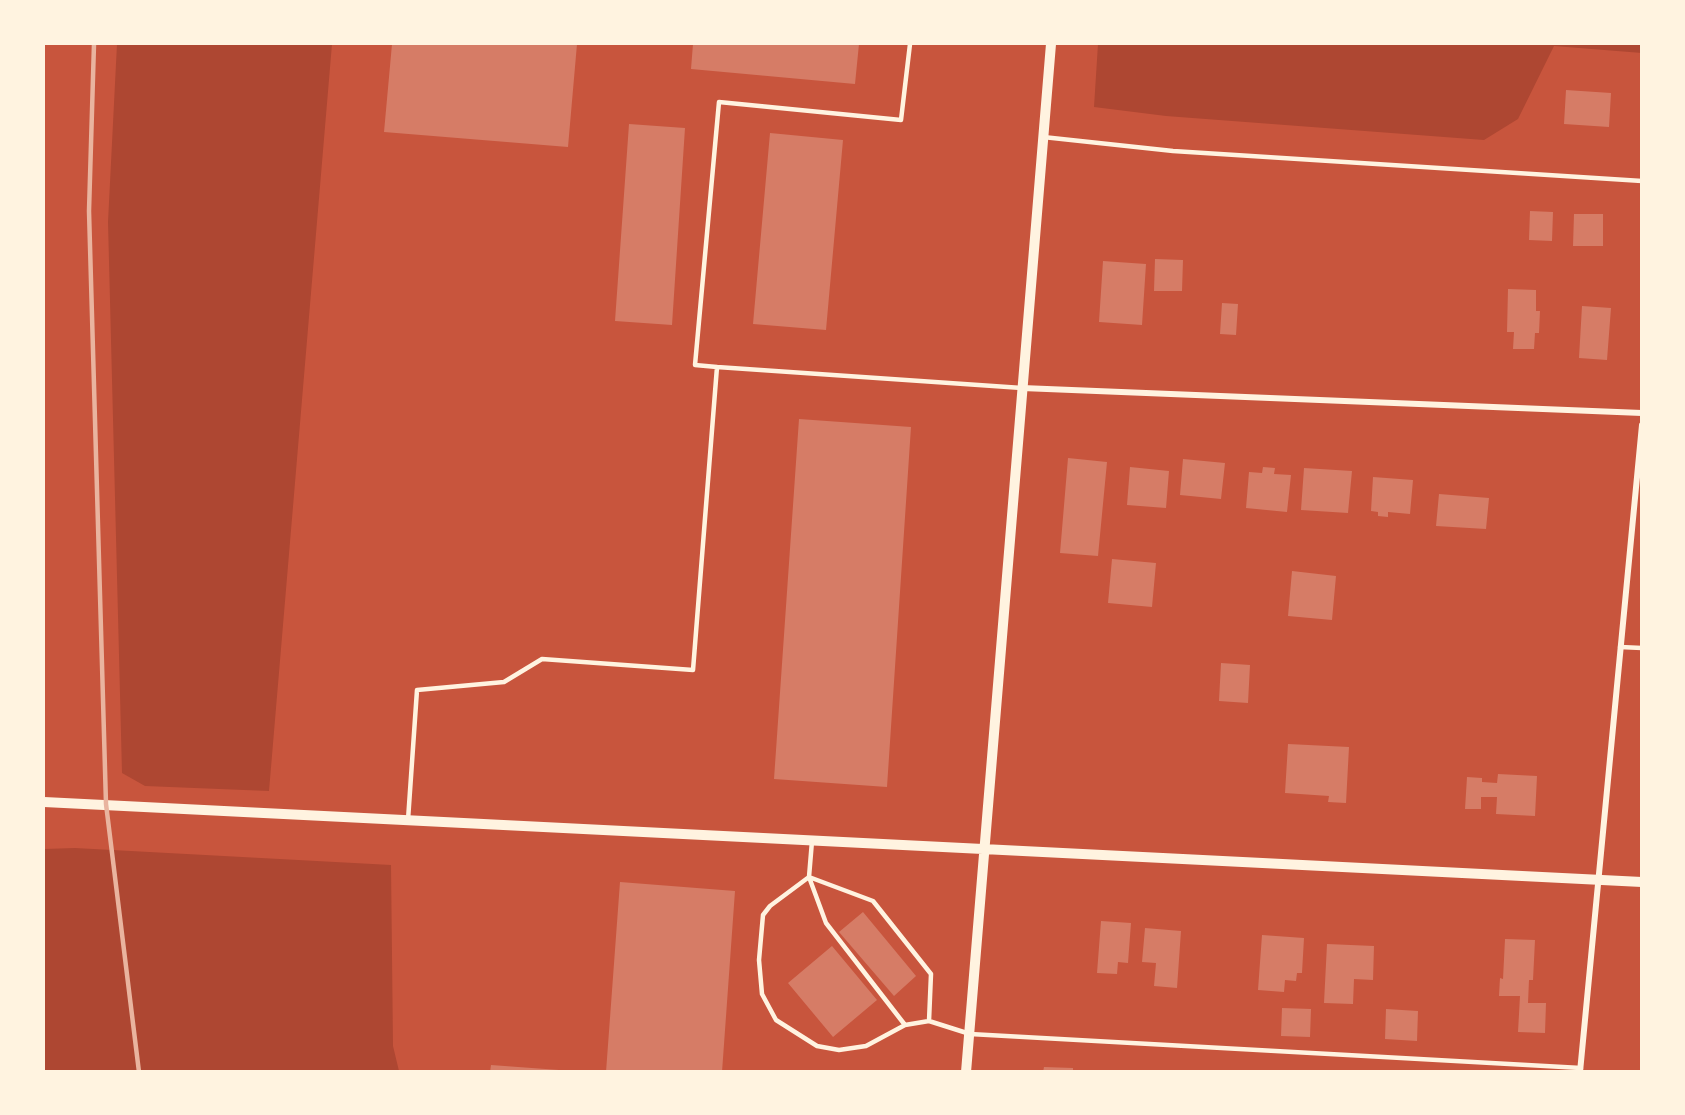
<!DOCTYPE html>
<style>
body{margin:0}
#map{position:relative;width:1685px;height:1115px;overflow:hidden;background:#c8553d;font-family:Cabin,sans-serif}
canvas{display:block}
.frame{position:absolute;inset:0;border:45px solid #fff3e0;pointer-events:none}
</style>
<div id="map">
<canvas width="1685" height="1115"></canvas>
<div class="frame"></div>
</div>
<script>
const ctx = document.querySelector('canvas').getContext('2d');
ctx.lineJoin = 'round';
function fillPath(path, color) { ctx.fillStyle = color; ctx.fill(path, 'evenodd'); }
const toPath = rows => new Path2D(rows.map(r => 'M' + r).join(''));
function stroke(path, color, width, dash) { ctx.strokeStyle = color; ctx.lineWidth = width; ctx.lineCap = dash ? 'butt' : 'round'; ctx.setLineDash(dash || []); ctx.stroke(path); }
const green = toPath([
 [117,44,332,44,269,791,145,786,122,773,108,222],
 [1098,44,1641,44,1642,53,1554,46,1518,119,1484,140,1166,116,1094,107],
 [75,848,391,865,393,1046,399,1071,44,1071,44,849]
]);
const building = toPath([
 [392,44,577,44,568,147,384,132],
 [693,44,859,44,855,84,691,69],
 [1566,90,1611,93,1609,127,1564,124],
 [629,124,685,128,672,325,615,321],
 [770,133,843,140,826,330,753,324],
 [1530,211,1553,212,1552,241,1529,240],
 [1574,214,1603,214,1603,246,1573,246],
 [1155,259,1183,260,1182,291,1154,291],
 [1103,261,1146,264,1142,325,1099,322],
 [1508,289,1536,290,1536,311,1540,311,1539,333,1535,333,1534,349,1513,349,1514,332,1507,332],
 [1222,303,1238,304,1236,335,1220,334],
 [1582,306,1611,308,1607,360,1579,358],
 [799,419,911,427,887,787,774,779],
 [1068,458,1107,462,1098,556,1060,553],
 [1183,459,1225,463,1221,499,1180,495],
 [1130,467,1169,471,1166,508,1127,505],
 [1263,467,1275,468,1274,474,1291,475,1287,512,1246,508,1249,472,1262,473],
 [1304,468,1352,471,1348,513,1301,510],
 [1373,477,1413,480,1410,514,1388,512,1388,517,1378,516,1378,512,1371,511],
 [1439,494,1489,498,1486,529,1436,526],
 [1112,559,1156,563,1152,607,1108,603],
 [1292,571,1336,576,1332,620,1288,616],
 [1221,663,1250,665,1248,703,1219,701],
 [1288,744,1349,747,1346,803,1328,802,1329,796,1285,793],
 [1498,774,1537,776,1535,816,1496,814,1497,797,1481,797,1481,809,1465,809,1467,777,1482,778,1482,782,1497,783],
 [620,882,735,891,722,1072,606,1072],
 [863,912,916,976,894,996,839,932],
 [1101,921,1131,923,1128,963,1118,962,1117,974,1097,973],
 [1145,928,1181,931,1177,988,1154,986,1156,963,1142,962],
 [1262,935,1304,938,1302,973,1297,973,1296,981,1285,980,1284,992,1258,990],
 [1505,939,1535,940,1533,980,1529,980,1528,1003,1546,1003,1545,1033,1518,1032,1520,996,1499,996,1500,978,1503,979],
 [1327,944,1374,946,1373,980,1354,979,1353,1004,1324,1003],
 [832,946,877,1000,833,1037,788,983],
 [1282,1008,1311,1009,1310,1037,1281,1036],
 [1386,1009,1418,1011,1417,1041,1385,1039],
 [491,1065,559,1070,559,1072,490,1072],
 [1044,1067,1073,1068,1073,1072,1043,1072]
]);
const service = toPath([
 [1043,137,1173,151,1642,181],
 [717,367,695,365,719,102,901,120,910,44],
 [1620,647,1642,648],
 [408,820,417,690,504,682,542,659,693,670,717,367,1022,388],
 [812,841,809,877,826,923,905,1025,929,1021,970,1034,1581,1068],
 [905,1025,866,1046,839,1050,817,1046,776,1020,762,994,759,960,763,915,770,906,809,877,873,901,931,974,929,1021]
]);
const minor = toPath([
 [1022,388,1642,413],
 [1580,1072,1642,425]
]);
const tertiary = toPath([
 [44,802,1642,882],
 [966,1072,1051,44]
]);
const rail = toPath([
 [94,44,89,211,106,804,139,1072]
]);
fillPath(green, '#ae4732');
fillPath(building, '#d67c66');
stroke(service, '#fff3e0', 4.5);
stroke(minor, '#fff3e0', 6);
stroke(tertiary, '#fff3e0', 10);
stroke(rail, '#e9b49f', 4.5);
</script>
